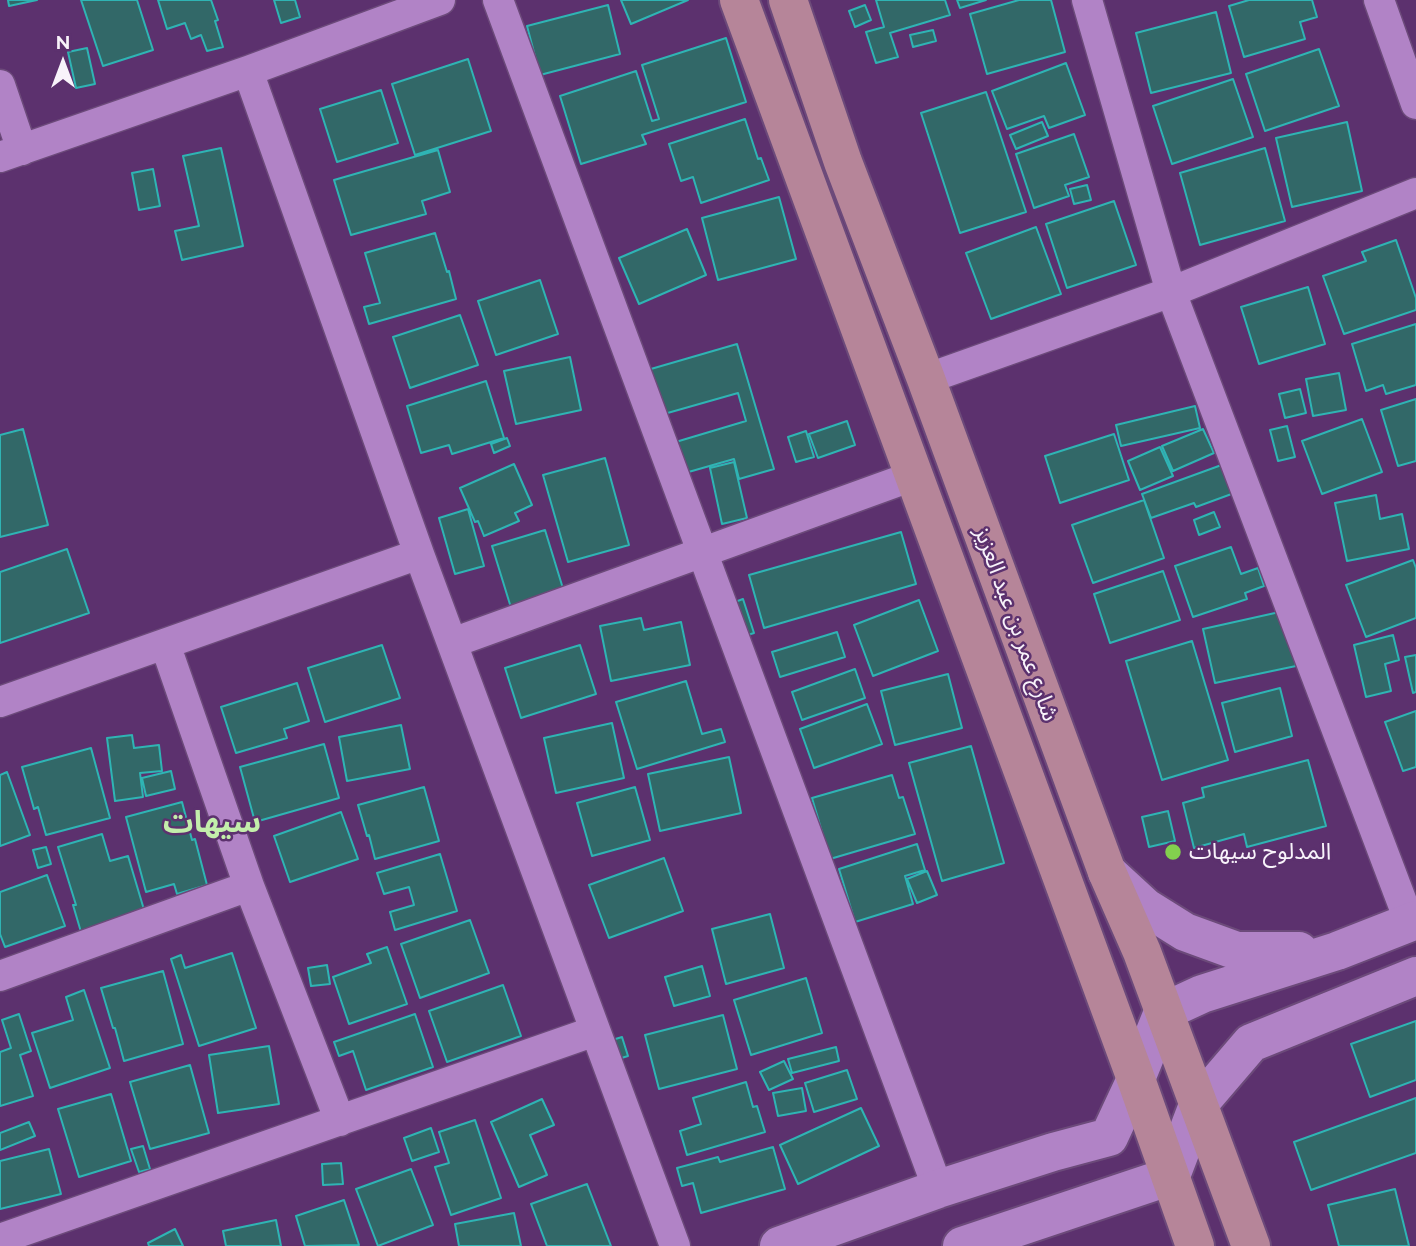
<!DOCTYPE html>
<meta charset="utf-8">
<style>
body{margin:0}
#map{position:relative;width:1416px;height:1246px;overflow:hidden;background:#5c316e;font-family:Raleway,sans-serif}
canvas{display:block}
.north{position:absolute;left:28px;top:28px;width:70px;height:70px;-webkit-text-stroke:5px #5c316e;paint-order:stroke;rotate:0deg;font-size:19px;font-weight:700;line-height:28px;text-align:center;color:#f8f3fa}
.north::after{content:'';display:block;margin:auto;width:24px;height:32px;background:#f8f3fa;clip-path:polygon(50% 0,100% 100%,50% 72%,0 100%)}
</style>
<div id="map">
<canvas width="1416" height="1246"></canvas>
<div class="north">N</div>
</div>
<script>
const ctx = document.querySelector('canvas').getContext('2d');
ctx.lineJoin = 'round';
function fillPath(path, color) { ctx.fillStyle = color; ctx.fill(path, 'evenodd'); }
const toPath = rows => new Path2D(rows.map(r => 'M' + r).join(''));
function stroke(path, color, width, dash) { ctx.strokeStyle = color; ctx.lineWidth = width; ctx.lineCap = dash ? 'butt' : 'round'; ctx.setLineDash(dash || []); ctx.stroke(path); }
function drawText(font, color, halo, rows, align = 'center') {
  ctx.font = font + ' Raleway,"Noto Sans Arabic",sans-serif'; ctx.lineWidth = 5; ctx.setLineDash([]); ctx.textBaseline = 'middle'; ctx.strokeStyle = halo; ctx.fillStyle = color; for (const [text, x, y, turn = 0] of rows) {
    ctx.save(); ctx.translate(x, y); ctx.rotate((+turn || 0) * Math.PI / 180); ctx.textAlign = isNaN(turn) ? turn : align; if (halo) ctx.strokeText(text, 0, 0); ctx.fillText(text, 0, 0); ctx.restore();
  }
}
const building = toPath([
 [8,0,37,0,9,6,8,0],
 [81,0,137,0,153,50,103,66,81,0],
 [158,0,211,0,218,20,215,21,223,47,207,51,201,35,191,39,185,23,167,29,158,0],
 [274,0,295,0,300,17,281,23,274,0],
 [621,0,688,0,631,24,621,0],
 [876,0,945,0,950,15,890,33,898,57,876,63,866,32,884,27,876,0],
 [957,0,986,0,960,8,957,0],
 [1019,0,1051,0,1065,52,987,74,970,14,1019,0],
 [1249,0,1312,0,1317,17,1300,22,1305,39,1244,57,1229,6,1249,0],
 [608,5,620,54,540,75,527,26,608,5],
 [865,5,871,20,855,27,849,11,865,5],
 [1216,12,1231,73,1151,93,1136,33,1216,12],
 [933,30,936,41,913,47,910,35,933,30],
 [726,38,746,102,642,135,646,144,581,164,560,96,636,71,652,121,659,119,642,65,726,38],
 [87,48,95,84,76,88,68,52,87,48],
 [1319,49,1339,106,1265,131,1246,74,1319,49],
 [468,59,491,131,415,155,392,84,468,59],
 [1066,63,1085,115,1049,128,1044,116,1007,129,992,91,1066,63],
 [1233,79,1253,137,1172,164,1153,106,1233,79],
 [381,90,398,143,337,162,320,109,381,90],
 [986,92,1026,212,960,233,921,113,986,92],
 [745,119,758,159,761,158,769,180,701,203,693,177,681,181,669,144,745,119],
 [1042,122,1048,136,1016,149,1010,135,1042,122],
 [1347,122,1362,191,1292,207,1276,138,1347,122],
 [1074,134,1089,177,1065,185,1069,196,1034,208,1016,154,1074,134],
 [221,148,243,246,182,260,175,231,199,226,183,156,221,148],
 [1265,148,1285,221,1200,245,1180,173,1265,148],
 [438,150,450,192,422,201,426,214,351,235,334,180,438,150],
 [153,169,160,206,139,210,132,173,153,169],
 [1087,185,1091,200,1074,204,1070,189,1087,185],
 [779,197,796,259,718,280,702,218,779,197],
 [1114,201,1136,265,1067,288,1046,224,1114,201],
 [1036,227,1061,294,991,319,966,253,1036,227],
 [687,229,706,275,639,304,619,258,687,229],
 [435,233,447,272,449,271,456,299,369,324,364,307,380,303,365,253,435,233],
 [1396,240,1416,298,1416,310,1344,334,1323,276,1366,261,1362,252,1396,240],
 [540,280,558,334,496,355,478,301,540,280],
 [1308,287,1325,344,1259,364,1241,307,1308,287],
 [460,315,478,365,410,388,393,337,460,315],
 [1416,324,1416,385,1386,394,1383,385,1366,391,1352,344,1416,324],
 [737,344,774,469,739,479,734,459,678,475,669,444,746,421,738,393,657,416,644,371,737,344],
 [570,357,581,410,516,424,504,371,570,357],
 [1339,373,1346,410,1313,416,1306,379,1339,373],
 [486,381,504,438,452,454,449,445,421,453,407,406,486,381],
 [1300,389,1306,413,1285,418,1279,394,1300,389],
 [1416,399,1416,461,1398,466,1381,410,1416,399],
 [1195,406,1200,428,1121,446,1116,425,1195,406],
 [1362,419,1382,472,1322,494,1302,441,1362,419],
 [847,421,855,445,818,458,809,434,847,421],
 [1287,426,1295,457,1278,461,1270,430,1287,426],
 [23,429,48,525,0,537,0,435,23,429],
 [1203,429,1214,453,1173,471,1162,446,1203,429],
 [806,431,814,457,796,462,788,437,806,431],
 [1114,434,1129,480,1060,503,1045,456,1114,434],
 [507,438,510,446,494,453,491,444,507,438],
 [1160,447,1173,476,1140,490,1128,461,1160,447],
 [605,458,629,545,568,562,543,475,605,458],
 [734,462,747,518,722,524,710,468,734,462],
 [1227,463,1237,492,1196,507,1194,503,1151,518,1142,494,1227,463],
 [514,464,532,505,515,513,519,521,484,536,478,521,475,522,460,488,514,464],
 [1376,495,1380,519,1402,514,1409,549,1347,561,1335,503,1376,495],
 [1144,500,1164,558,1093,583,1072,525,1144,500],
 [468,509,484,566,455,574,439,518,468,509],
 [1214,512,1220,527,1199,535,1194,520,1214,512],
 [545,530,565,595,512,611,492,546,545,530],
 [901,532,916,584,764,628,749,575,901,532],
 [1231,547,1241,574,1258,568,1264,586,1245,593,1247,599,1193,617,1175,566,1231,547],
 [67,549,89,613,0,643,0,572,67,549],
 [1413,560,1416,568,1416,618,1366,637,1346,585,1413,560],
 [1163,571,1180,620,1110,643,1094,594,1163,571],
 [743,599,754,633,735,639,724,606,743,599],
 [919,600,938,651,873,676,854,625,919,600],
 [1284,611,1296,666,1215,683,1203,629,1284,611],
 [641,618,644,630,681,622,690,665,611,681,600,626,641,618],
 [837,632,845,657,780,677,772,652,837,632],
 [1393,635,1399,660,1385,664,1391,691,1366,697,1354,645,1393,635],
 [1192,641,1228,760,1162,780,1126,661,1192,641],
 [382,645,400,698,325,722,308,668,382,645],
 [580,645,596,694,521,718,505,668,580,645],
 [1416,655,1416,692,1413,693,1405,657,1416,655],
 [855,669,865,698,802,720,792,692,855,669],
 [948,674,962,728,895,745,881,691,948,674],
 [686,681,702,734,721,729,725,742,637,769,616,702,686,681],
 [297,683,309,721,284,729,287,738,236,753,221,707,297,683],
 [1280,688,1292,736,1235,752,1222,703,1280,688],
 [867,704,882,744,814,768,800,729,867,704],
 [1416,711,1416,767,1403,771,1385,722,1416,711],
 [612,723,624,778,556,793,544,738,612,723],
 [401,725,410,769,347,781,339,737,401,725],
 [132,735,134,748,159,745,162,771,140,773,143,797,115,801,107,738,132,735],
 [324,744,339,798,255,822,240,767,324,744],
 [971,746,1004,863,942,881,909,763,971,746],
 [91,748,110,818,46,835,38,807,34,809,22,767,91,748],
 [729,757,741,813,660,831,648,774,729,757],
 [1308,760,1326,826,1247,847,1244,834,1194,848,1183,803,1204,797,1202,788,1308,760],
 [171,771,175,789,146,796,142,778,171,771],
 [7,772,30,835,0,846,0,775,7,772],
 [892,775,899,798,903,797,915,834,830,859,812,798,892,775],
 [424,787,439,841,375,859,369,835,367,836,358,805,424,787],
 [635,787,650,840,592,856,577,803,635,787],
 [182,802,192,840,195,839,207,885,177,894,174,884,146,892,126,817,182,802],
 [1168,811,1175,841,1149,847,1142,817,1168,811],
 [341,812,358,859,290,882,274,836,341,812],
 [102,834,110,861,128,856,145,913,81,932,73,905,76,905,58,847,102,834],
 [917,844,925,870,905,876,913,904,855,922,839,869,917,844],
 [46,847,51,864,38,868,33,850,46,847],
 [440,854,457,911,395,930,390,912,414,905,409,887,384,894,377,873,440,854],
 [664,858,683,911,609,938,589,885,664,858],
 [927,871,937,895,917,903,907,879,927,871],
 [47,875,65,926,5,947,0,934,0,892,47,875],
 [770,914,784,968,726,984,712,929,770,914],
 [470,920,489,973,420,998,401,944,470,920],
 [387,947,407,1004,349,1024,333,977,371,963,367,954,387,947],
 [232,953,256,1028,199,1046,171,959,181,955,185,968,232,953],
 [327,965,330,984,311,986,308,968,327,965],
 [702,966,710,996,674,1006,665,977,702,966],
 [163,971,183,1044,124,1061,115,1028,113,1028,101,988,163,971],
 [806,978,822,1033,751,1055,734,1000,806,978],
 [503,985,521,1036,447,1062,429,1011,503,985],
 [84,990,110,1068,50,1088,32,1033,73,1020,66,997,84,990],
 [19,1014,31,1051,20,1055,33,1096,0,1106,0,1052,11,1048,2,1020,19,1014],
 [415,1014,433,1067,366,1090,353,1051,339,1056,334,1042,415,1014],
 [723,1015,737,1069,659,1089,645,1035,723,1015],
 [1416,1021,1416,1080,1370,1097,1351,1044,1416,1021],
 [622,1037,628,1056,615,1060,609,1041,622,1037],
 [269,1046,279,1104,218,1113,209,1055,269,1046],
 [836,1047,839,1061,792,1073,788,1059,836,1047],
 [784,1061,793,1079,769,1090,760,1072,784,1061],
 [190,1065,209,1133,150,1149,130,1082,190,1065],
 [847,1070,857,1099,814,1112,805,1083,847,1070],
 [746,1082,753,1107,757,1106,765,1132,687,1155,680,1131,701,1124,693,1098,746,1082],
 [802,1088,806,1111,778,1116,773,1093,802,1088],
 [111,1094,131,1161,79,1177,58,1109,111,1094],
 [1416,1098,1416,1153,1311,1190,1294,1142,1416,1098],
 [542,1099,554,1125,530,1135,547,1175,519,1187,491,1122,542,1099],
 [861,1108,879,1146,798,1184,780,1145,861,1108],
 [475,1120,501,1198,451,1215,435,1167,449,1163,439,1132,475,1120],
 [29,1122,35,1136,0,1150,0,1133,29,1122],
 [431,1128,439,1152,412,1161,404,1138,431,1128],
 [143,1146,150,1169,139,1172,131,1149,143,1146],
 [773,1147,785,1189,701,1213,693,1183,682,1186,677,1168,718,1157,720,1162,773,1147],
 [49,1149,61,1194,0,1209,0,1161,49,1149],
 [341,1163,343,1184,323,1185,322,1164,341,1163],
 [411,1169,433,1225,378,1246,356,1189,411,1169],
 [587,1184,611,1246,547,1246,531,1204,587,1184],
 [1395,1189,1409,1246,1339,1246,1328,1205,1395,1189],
 [344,1200,359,1245,305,1246,296,1216,344,1200],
 [514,1213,521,1246,459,1246,455,1224,514,1213],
 [276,1220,281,1246,226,1246,223,1231,276,1220],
 [175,1229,183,1246,149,1246,148,1243,175,1229]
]);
const minor = toPath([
 [498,0,938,1189],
 [1087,0,1171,292,1410,923],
 [1379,0,1416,104],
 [248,71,419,554,675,1246],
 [0,85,22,150],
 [0,157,248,71,440,0],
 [926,379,1171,292,1416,193],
 [452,643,913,476],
 [165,644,249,886,340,1121],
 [0,702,419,554],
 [0,976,249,886],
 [0,1239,595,1031]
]);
const tertiary = toPath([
 [1107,872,1145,907,1185,932,1237,951,1299,951],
 [779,1246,938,1189,1053,1152,1109,1137,1136,1079,1163,1012,1202,994,1337,951,1416,920],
 [962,1246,1171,1176,1198,1105,1251,1043,1416,976]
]);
const secondary = toPath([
 [739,0,1136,1079,1195,1246],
 [788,0,843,162,926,379,1107,872,1142,952,1251,1246]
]);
const markers = [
 [1173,852,9,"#83d04e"]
];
const streetNames = [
 ["شارع عمر بن عبد العزيز",1016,624,70]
];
const poiNames = [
 ["المدلوح سيهات",1189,852]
];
const districtNames = [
 ["سيهات",212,823]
];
fillPath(building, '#326868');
stroke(building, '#2fb4b4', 2);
stroke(minor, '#6c4a7a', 33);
stroke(tertiary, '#6c4a7a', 42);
stroke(secondary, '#6c4a7a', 42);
stroke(minor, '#b183c6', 30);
stroke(tertiary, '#b183c6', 38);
stroke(secondary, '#b68599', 38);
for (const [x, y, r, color] of markers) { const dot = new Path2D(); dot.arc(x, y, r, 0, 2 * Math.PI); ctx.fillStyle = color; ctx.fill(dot); stroke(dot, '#5c316e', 2.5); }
drawText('23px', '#f8f3fa', '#5c316e', streetNames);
drawText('23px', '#f8f3fa', '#5c316e', poiNames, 'left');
drawText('bold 30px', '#c3eeab', '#5c316e', districtNames);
</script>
